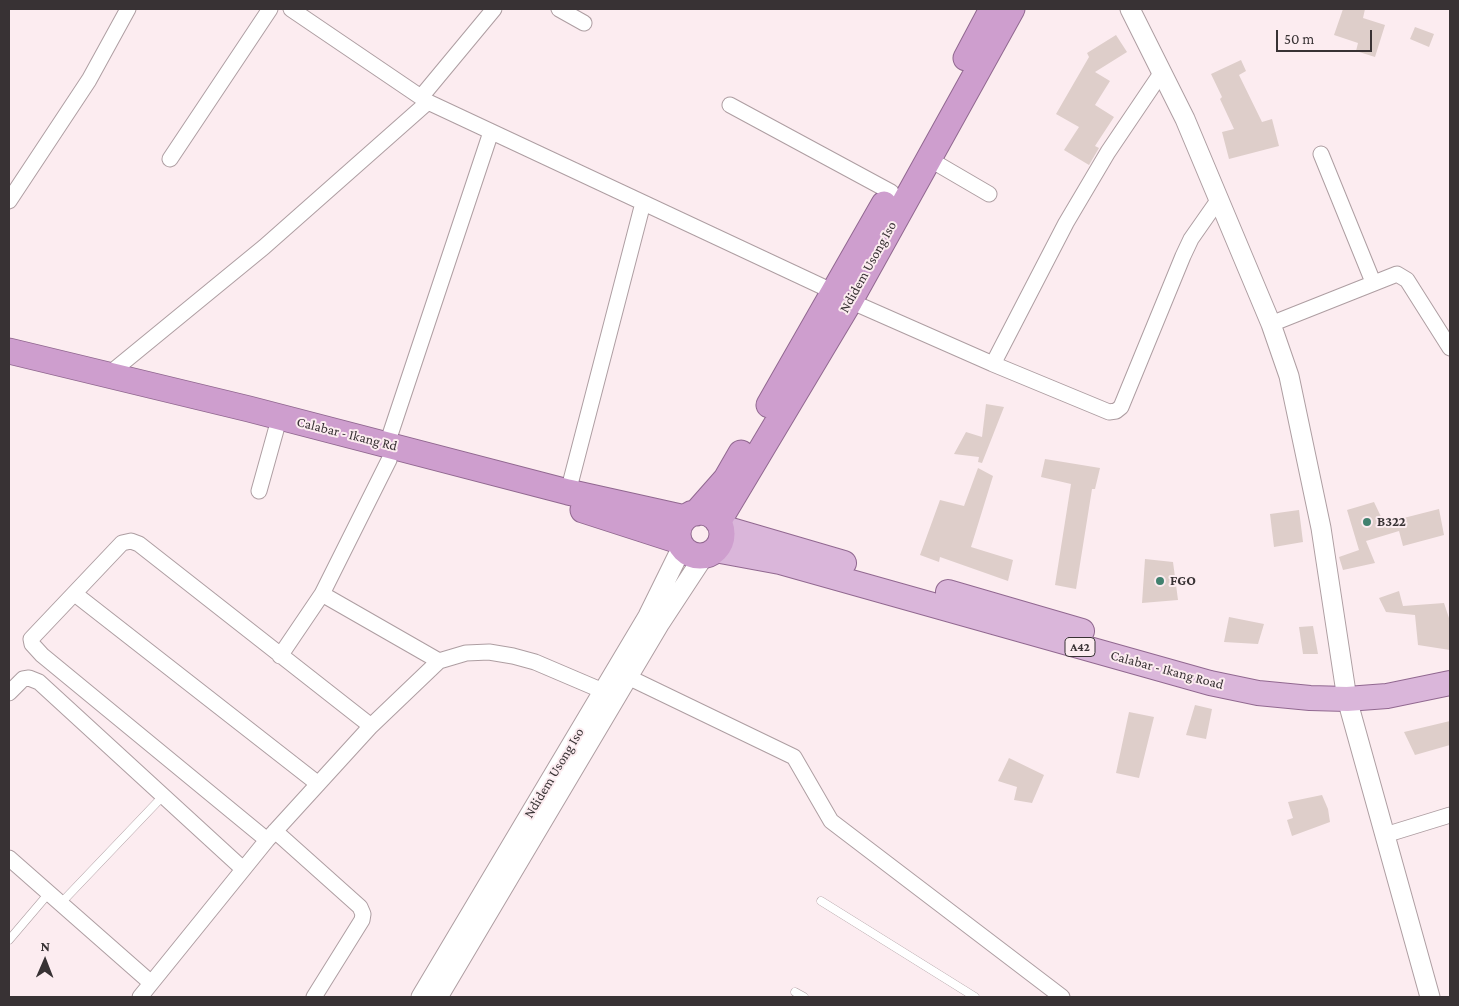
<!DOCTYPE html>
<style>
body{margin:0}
#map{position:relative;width:1459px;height:1006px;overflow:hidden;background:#fcecf0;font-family:"Crimson Pro",serif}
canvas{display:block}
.frame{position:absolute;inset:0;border:10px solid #383234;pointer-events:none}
.north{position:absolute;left:20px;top:936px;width:50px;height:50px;-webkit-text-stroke:4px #fcecf0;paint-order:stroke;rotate:1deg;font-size:14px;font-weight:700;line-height:20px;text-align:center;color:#383234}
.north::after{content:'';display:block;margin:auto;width:18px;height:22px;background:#383234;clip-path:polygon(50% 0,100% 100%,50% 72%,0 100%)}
.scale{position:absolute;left:1276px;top:30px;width:96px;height:22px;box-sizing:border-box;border:2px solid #383234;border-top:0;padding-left:6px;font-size:15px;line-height:18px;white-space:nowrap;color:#383234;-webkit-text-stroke:4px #fcecf0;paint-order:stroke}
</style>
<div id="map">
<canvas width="1459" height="1006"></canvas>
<div class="frame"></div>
<div class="north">N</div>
<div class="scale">50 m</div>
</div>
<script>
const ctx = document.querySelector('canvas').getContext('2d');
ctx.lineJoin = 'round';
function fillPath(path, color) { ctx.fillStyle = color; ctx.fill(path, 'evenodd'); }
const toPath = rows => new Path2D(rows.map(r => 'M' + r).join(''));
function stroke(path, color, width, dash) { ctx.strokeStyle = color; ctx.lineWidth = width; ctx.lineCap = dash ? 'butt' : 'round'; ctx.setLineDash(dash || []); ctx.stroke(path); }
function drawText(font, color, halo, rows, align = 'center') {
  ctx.font = font + ' "Crimson Pro",serif'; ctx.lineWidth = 4; ctx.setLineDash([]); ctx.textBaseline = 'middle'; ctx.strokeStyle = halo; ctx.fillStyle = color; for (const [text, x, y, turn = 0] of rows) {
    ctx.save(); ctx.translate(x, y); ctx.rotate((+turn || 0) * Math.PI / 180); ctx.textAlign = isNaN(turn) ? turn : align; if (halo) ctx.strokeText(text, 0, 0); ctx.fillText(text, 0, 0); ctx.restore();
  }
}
const building = toPath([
 [1343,9,1365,9,1363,18,1385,25,1375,57,1356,51,1358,43,1334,35],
 [1415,27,1434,34,1429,47,1410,39],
 [1116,35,1127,52,1095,72,1110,81,1095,105,1114,117,1095,146,1099,148,1089,165,1064,150,1079,127,1056,114,1089,57,1087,53],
 [1241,60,1246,71,1239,75,1262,122,1272,119,1279,146,1229,159,1222,132,1234,129,1220,99,1222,97,1211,74],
 [986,404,1004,407,982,463,978,462,979,457,954,454,966,432,982,437],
 [1045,459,1100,468,1095,489,1092,489,1076,589,1055,585,1071,484,1041,477],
 [978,468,993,476,971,547,1013,560,1008,581,940,557,939,562,920,555,940,500,964,506],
 [1374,502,1384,523,1439,509,1444,535,1403,546,1399,531,1366,541,1375,563,1343,570,1339,557,1359,550,1347,510],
 [1299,510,1303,542,1274,547,1270,514],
 [1145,559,1173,562,1178,600,1142,603],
 [1399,591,1403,606,1444,603,1450,621,1450,650,1418,645,1415,615,1386,612,1379,598],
 [1229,617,1264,624,1258,644,1224,642],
 [1313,626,1318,654,1303,654,1299,627],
 [1195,705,1212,709,1206,739,1186,735],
 [1129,712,1154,717,1139,778,1116,773],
 [1450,721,1450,745,1415,755,1404,732],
 [1009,758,1044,775,1032,803,1014,800,1017,787,998,781],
 [1322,795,1328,809,1330,822,1292,836,1287,820,1293,818,1288,802]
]);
const service = toPath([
 [821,901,975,997],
 [61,903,163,796],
 [9,940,49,893],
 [795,992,804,997]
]);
const minor = toPath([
 [291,9,428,102,834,292],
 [559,9,584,23],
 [421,97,494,9],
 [730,105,891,192],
 [1321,154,1373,282],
 [170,159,270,9],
 [929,159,989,194],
 [9,201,89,80,128,9],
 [850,301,993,364,1109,412,1116,411,1121,407,1183,256,1191,239,1219,199],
 [1271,324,1397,274,1407,280,1450,348],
 [993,364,1066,223,1108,152,1162,72],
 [109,374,264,247,428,102],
 [387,444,491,132],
 [259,491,276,430],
 [568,492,643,203],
 [75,594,317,783],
 [322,594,439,661],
 [280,656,322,594,389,460],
 [628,677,794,757,831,821,1062,997],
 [9,693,23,679,29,678,39,682,243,869],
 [275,831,360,907,363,914,362,920,314,997],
 [1385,835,1450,815],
 [267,840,42,655,32,644,31,639,122,543,131,541,139,544,371,726],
 [9,858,150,982],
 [140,997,267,840,371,726,439,661,466,653,489,652,513,656,535,662,603,691]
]);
const tertiary = toPath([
 [1130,9,1185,119,1271,324,1289,376,1321,528,1347,699,1430,997],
 [421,997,648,616,682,547],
 [438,997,660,623,704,556]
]);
const primary = toPath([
 [721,527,844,563],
 [715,550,780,562,1210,683,1258,693,1310,698,1347,699,1387,696,1450,683],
 [948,592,1082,631]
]);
const trunk = toPath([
 [966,58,992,9],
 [9,351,249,409,568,492,685,518],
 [769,405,884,204],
 [583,510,679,541],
 '678 534a22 22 0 1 1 44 0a22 22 0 1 1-44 0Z',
 [696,513,726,479,741,453],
 [718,522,850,301,1012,9]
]);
const markers = [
 [1367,522,5,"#41816f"],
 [1160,581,5,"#41816f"]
];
const shields = [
 [1080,647,30]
];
const shieldNames = [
 ["A42",1080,647]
];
const streetNames = [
 ["Ndidem Usong Iso",868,267,-61],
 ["Calabar - Ikang Rd",347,434,14],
 ["Calabar - Ikang Road",1167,670,15],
 ["Ndidem Usong Iso",554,773,-59]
];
const poiNames = [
 ["B322",1377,522],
 ["FGO",1170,581]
];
fillPath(building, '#dececa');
stroke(service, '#ae9ea2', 9);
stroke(minor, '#ae9ea2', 17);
stroke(tertiary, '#ae9ea2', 21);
stroke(primary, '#916890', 26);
stroke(trunk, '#916890', 27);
stroke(service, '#fff', 8);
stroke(minor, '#fff', 15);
stroke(tertiary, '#fff', 19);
stroke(primary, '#dab6da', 24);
stroke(trunk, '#ce9ece', 25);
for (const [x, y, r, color] of markers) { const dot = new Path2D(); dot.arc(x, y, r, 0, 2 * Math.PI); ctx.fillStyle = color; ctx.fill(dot); stroke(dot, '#fcecf0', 2); }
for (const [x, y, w] of shields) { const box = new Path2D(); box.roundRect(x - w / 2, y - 9.5, w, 19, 4); ctx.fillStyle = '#fcecf0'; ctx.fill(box); stroke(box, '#383234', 1); }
drawText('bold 12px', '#383234', null, shieldNames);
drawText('14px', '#383234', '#fcecf0', streetNames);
drawText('bold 14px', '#383234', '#fcecf0', poiNames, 'left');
</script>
